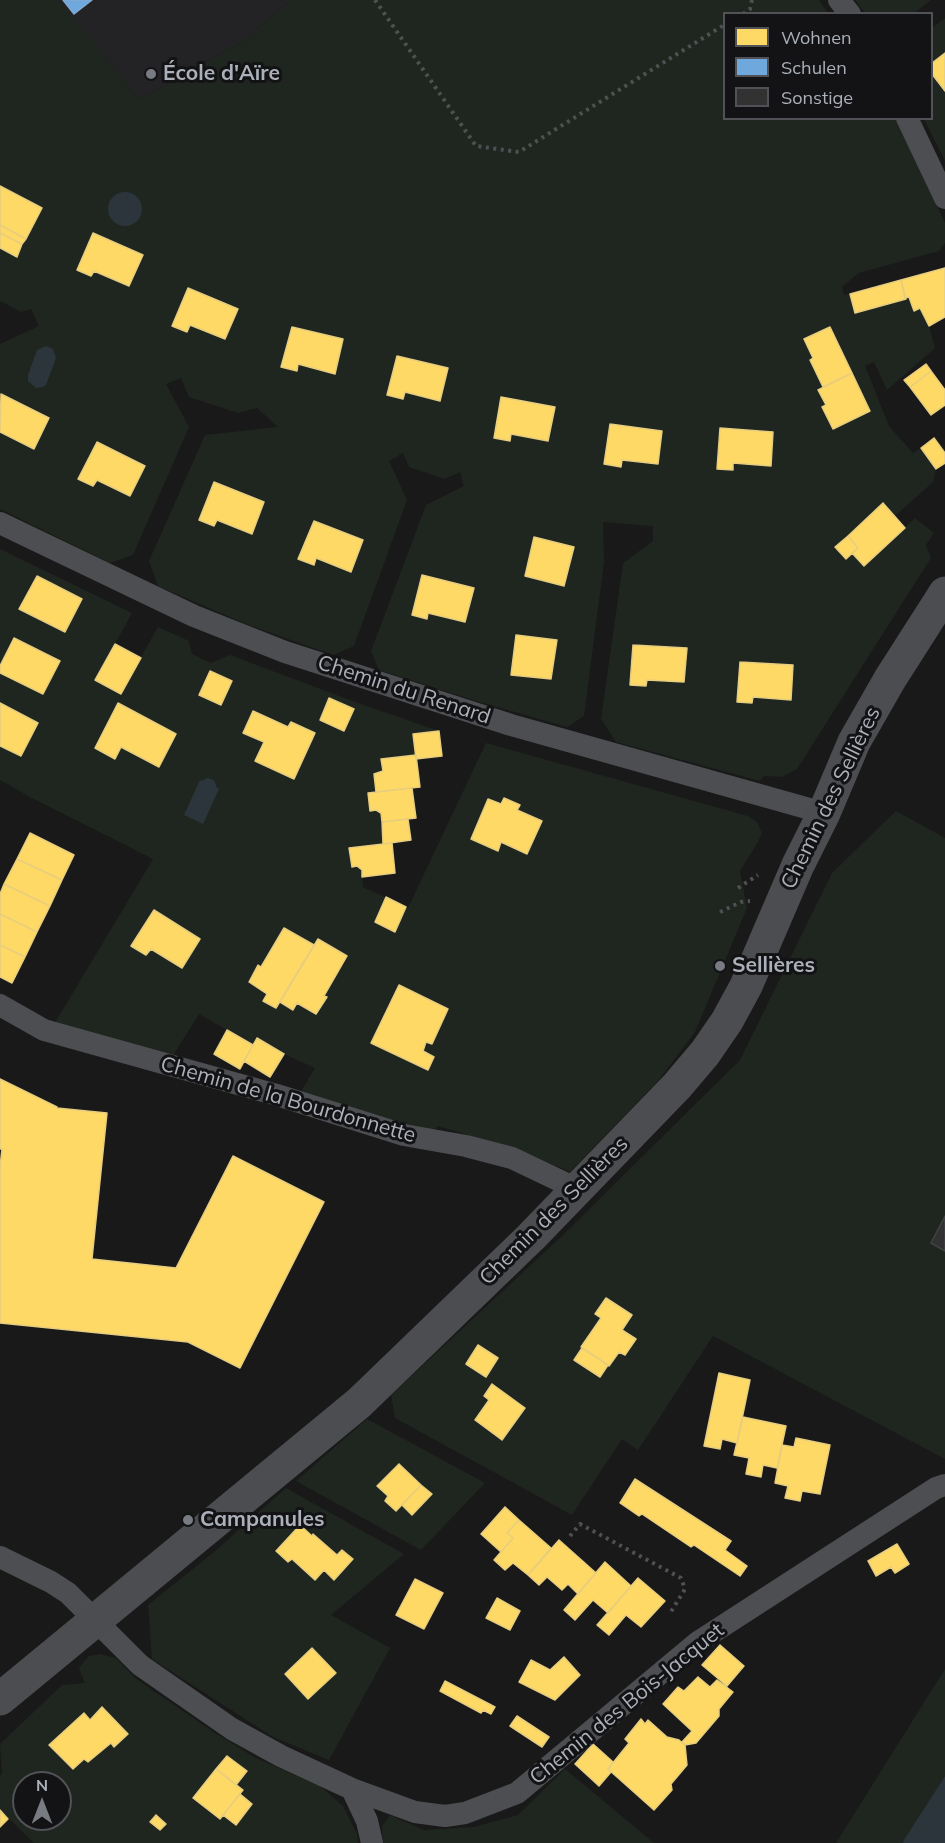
<!DOCTYPE html>
<meta charset="utf-8">
<style>
body{margin:0}
#map{position:relative;width:945px;height:1843px;overflow:hidden;background:#191919;font-family:Mulish,sans-serif}
canvas{display:block}
.legend{position:absolute;left:723px;top:12px;width:210px;height:108px;box-sizing:border-box;background:#131315;border:2px solid #505257;margin:0;padding:8px 10px;list-style:none;font-size:18px;color:#abb0b9}
.legend li{display:flex;align-items:center;gap:12px;height:30px}
.legend b{width:30px;border:2px solid #505257}
.north{position:absolute;left:12px;top:1771px;width:60px;height:60px;box-sizing:border-box;background:#131315;border:2px solid #505257;border-radius:50%;rotate:0deg;font-size:16px;font-weight:700;line-height:24px;text-align:center;color:#abb0b9}
.north::after{content:'';display:block;margin:auto;width:21px;height:27px;background:#787b81;clip-path:polygon(50% 0,100% 100%,50% 72%,0 100%)}
</style>
<div id="map">
<canvas width="945" height="1843"></canvas>
<ul class="legend">
<li><b style="height:16px;background:#ffd966"></b>Wohnen</li>
<li><b style="height:16px;background:#6fa8dc"></b>Schulen</li>
<li><b style="height:16px;background:#323233"></b>Sonstige</li>
</ul>
<div class="north">N</div>
</div>
<script>
const ctx = document.querySelector('canvas').getContext('2d');
ctx.lineJoin = 'round';
function fillPath(path, color) { ctx.fillStyle = color; ctx.fill(path, 'evenodd'); }
const toPath = rows => new Path2D(rows.map(r => 'M' + r).join(''));
function stroke(path, color, width, dash) { ctx.strokeStyle = color; ctx.lineWidth = width; ctx.lineCap = dash ? 'butt' : 'round'; ctx.setLineDash(dash || []); ctx.stroke(path); }
function drawText(font, color, halo, rows, align = 'center') {
  ctx.font = font + ' Mulish,sans-serif'; ctx.lineWidth = 6; ctx.setLineDash([]); ctx.textBaseline = 'middle'; ctx.strokeStyle = halo; ctx.fillStyle = color; for (const [text, x, y, turn = 0] of rows) {
    ctx.save(); ctx.translate(x, y); ctx.rotate((+turn || 0) * Math.PI / 180); ctx.textAlign = isNaN(turn) ? turn : align; if (halo) ctx.strokeText(text, 0, 0); ctx.fillText(text, 0, 0); ctx.restore();
  }
}
const built = toPath([
 [58,0,291,0,243,41,139,100]
]);
const green = toPath([
 [0,0,59,0,139,100,243,41,291,0,819,0,828,13,724,14,724,118,897,119,945,223,945,243,939,251,859,273,842,287,844,295,850,294,856,313,905,299,909,297,914,310,920,308,929,326,935,348,887,390,874,362,865,366,889,426,913,453,921,448,936,469,933,482,895,516,905,527,915,518,934,533,926,545,931,558,797,769,782,777,764,776,760,781,616,742,601,719,623,563,653,541,653,526,603,522,604,562,584,716,567,727,473,700,379,670,371,651,426,505,464,486,460,472,445,479,409,467,403,453,389,461,407,500,354,646,333,655,246,624,158,586,149,561,205,435,278,427,257,408,238,413,189,397,181,378,166,384,189,427,133,555,110,563,0,509,0,344,39,326,31,309,21,312,0,301],
 [855,0,931,0,913,14,865,13],
 [945,18,945,161,924,119,932,118,932,28],
 [0,549,132,613,115,644,141,657,158,627,189,641,192,654,211,663,230,655,358,703,439,731,413,734,416,755,381,759,383,771,374,774,376,792,368,793,376,810,381,813,383,844,349,849,352,866,357,866,362,870,363,887,408,908,486,743,748,816,757,822,762,833,758,842,740,871,747,908,695,1032,658,1081,570,1172,519,1150,438,1126,432,1133,299,1095,315,1068,284,1054,258,1038,253,1045,199,1014,171,1059,53,1026,153,859,32,798,0,780],
 [896,811,945,838,945,1459,713,1336,638,1450,622,1439,572,1515,395,1418,391,1395,561,1237,740,1060,832,873],
 [367,1419,485,1483,421,1550,296,1481],
 [286,1488,404,1554,331,1615,390,1648,329,1760,273,1737,152,1659,148,1605,214,1552],
 [100,1654,116,1658,135,1678,212,1731,254,1757,320,1786,343,1806,357,1834,358,1843,34,1843,0,1810,0,1776,2,1773,0,1744,62,1685,85,1683,79,1668,89,1656],
 [24,1783,60,1783,60,1819,24,1819],
 [945,1669,945,1776,903,1843,836,1843],
 [565,1769,654,1843,383,1843,382,1826,390,1815,424,1830,474,1827,518,1815]
]);
const water = toPath([
 '108 209a17 17 0 1 1 34 0a17 17 0 1 1-34 0Z',
 [46,346,53,349,56,358,46,385,42,387,36,388,28,381,28,375,37,350],
 [207,778,214,780,217,788,219,789,203,824,184,815,200,780,202,781],
 [945,1776,945,1843,903,1843,904,1840]
]);
const homes = toPath([
 [945,53,945,91,932,74,932,63,945,53],
 [0,186,42,208,26,239,0,225,0,186],
 [0,225,26,239,22,244,0,233,0,225],
 [0,233,22,244,17,257,0,248,0,233],
 [93,233,143,255,129,286,94,271,91,276,77,270,93,233],
 [945,268,945,317,929,326,920,308,914,311,909,297,905,298,901,280,945,268],
 [901,280,906,299,855,313,850,294,901,280],
 [188,288,238,309,225,339,190,325,187,332,172,326,188,288],
 [292,327,343,339,335,374,298,364,297,371,281,367,292,327],
 [830,327,852,373,823,387,810,360,813,358,804,339,830,327],
 [397,356,448,368,440,401,405,392,403,399,387,395,397,356],
 [926,364,931,371,910,387,904,380,926,364],
 [931,371,945,390,945,405,931,415,910,387,931,371],
 [852,373,870,411,833,429,822,407,826,405,818,390,852,373],
 [1,394,49,418,34,449,0,432,1,394],
 [501,397,555,407,548,441,511,434,510,441,494,438,501,397],
 [610,424,662,431,658,464,622,460,621,467,604,464,610,424],
 [720,428,773,432,771,466,733,463,733,470,717,469,720,428],
 [934,438,945,453,945,463,936,469,921,448,934,438],
 [97,442,145,466,130,496,97,480,93,486,78,479,97,442],
 [214,482,264,502,252,534,217,520,214,526,199,520,214,482],
 [883,503,905,528,864,566,852,553,858,548,848,536,883,503],
 [314,521,363,540,351,572,316,558,314,565,298,559,314,521],
 [848,536,858,548,846,559,835,547,848,536],
 [534,537,574,547,564,586,525,576,534,537],
 [422,575,474,588,465,622,428,613,427,619,412,615,422,575],
 [37,576,82,599,65,632,19,609,37,576],
 [516,635,557,640,551,679,511,675,516,635],
 [14,638,60,661,43,694,0,673,0,666,14,638],
 [115,644,141,658,121,694,95,680,115,644],
 [633,645,687,648,684,682,647,680,646,686,630,685,633,645],
 [740,662,793,665,791,700,753,697,752,703,737,702,740,662],
 [210,671,232,681,221,705,199,695,210,671],
 [329,698,354,709,344,731,320,720,329,698],
 [0,703,38,723,21,756,0,746,0,703],
 [118,703,176,734,159,767,121,747,115,759,95,748,118,703],
 [253,711,288,727,291,722,315,733,294,779,255,761,264,742,243,733,253,711],
 [439,731,442,756,416,759,413,734,439,731],
 [416,755,420,787,376,792,374,774,383,771,381,759,416,755],
 [412,788,416,818,382,822,381,813,376,810,370,811,368,793,412,788],
 [504,798,520,805,517,810,542,821,527,854,501,842,498,851,471,839,488,799,501,804,504,798],
 [408,819,411,840,383,844,382,822,408,819],
 [30,833,74,855,62,880,17,859,30,833],
 [392,843,395,873,362,877,362,870,357,866,352,867,349,848,392,843],
 [17,859,62,880,50,906,4,884,17,859],
 [4,884,50,906,37,932,0,914,0,894,4,884],
 [386,897,406,907,395,932,375,922,386,897],
 [154,910,200,939,182,968,151,949,146,955,131,946,154,910],
 [0,914,37,932,25,957,0,945,0,914],
 [284,928,314,945,276,1008,263,1001,267,994,249,982,258,965,261,967,284,928],
 [318,939,347,956,324,996,327,997,316,1014,297,1003,293,1010,280,1002,318,939],
 [0,945,25,957,12,983,0,977,0,945],
 [399,985,448,1009,432,1044,426,1042,423,1051,434,1057,428,1070,371,1043,399,985],
 [227,1030,253,1045,240,1069,214,1054,227,1030],
 [257,1038,284,1054,270,1077,244,1061,257,1038],
 [0,1079,57,1107,57,1108,107,1113,92,1259,176,1268,233,1156,324,1202,240,1368,188,1342,0,1323,0,1167,2,1149,0,1149,0,1079],
 [606,1298,632,1315,622,1330,636,1339,625,1355,619,1352,609,1366,581,1347,601,1318,595,1314,606,1298],
 [478,1345,498,1358,486,1377,466,1364,478,1345],
 [582,1348,608,1365,600,1377,574,1360,582,1348],
 [719,1373,750,1380,737,1443,722,1439,720,1449,704,1446,719,1373],
 [492,1384,525,1408,502,1440,475,1420,489,1400,484,1396,492,1384],
 [743,1417,786,1426,777,1468,763,1465,761,1477,746,1474,749,1458,734,1455,743,1417],
 [796,1438,830,1445,820,1494,802,1491,800,1501,785,1498,788,1486,775,1483,782,1445,794,1447,796,1438],
 [399,1464,421,1485,396,1511,385,1501,388,1496,377,1486,399,1464],
 [635,1479,731,1541,725,1550,747,1566,740,1576,694,1545,691,1547,642,1514,639,1516,620,1503,635,1479],
 [421,1485,432,1494,412,1515,402,1505,421,1485],
 [505,1507,519,1520,507,1533,513,1538,501,1552,481,1534,505,1507],
 [519,1520,551,1548,528,1575,513,1563,505,1570,494,1560,513,1538,507,1533,519,1520],
 [300,1525,312,1536,313,1534,337,1555,342,1550,353,1559,334,1580,324,1570,315,1580,292,1559,288,1562,276,1551,300,1525],
 [559,1540,596,1573,578,1594,568,1584,562,1590,547,1577,539,1585,528,1575,559,1540],
 [897,1544,909,1564,895,1573,891,1567,876,1576,868,1561,897,1544],
 [605,1562,631,1586,608,1613,593,1600,575,1620,564,1610,605,1562],
 [638,1578,665,1601,641,1627,626,1615,609,1635,597,1625,638,1578],
 [415,1579,443,1593,424,1629,396,1615,415,1579],
 [497,1598,520,1611,510,1630,486,1618,497,1598],
 [720,1645,744,1666,727,1686,702,1665,720,1645],
 [312,1648,336,1673,308,1699,285,1674,312,1648],
 [564,1657,580,1675,555,1700,519,1682,531,1660,550,1670,564,1657],
 [698,1677,710,1687,717,1680,733,1692,719,1709,719,1716,696,1743,685,1745,682,1742,692,1731,663,1704,678,1687,684,1691,698,1677],
 [445,1681,495,1707,491,1714,483,1710,481,1713,440,1691,445,1681],
 [102,1707,128,1734,114,1747,111,1743,88,1762,84,1759,73,1769,49,1745,84,1713,90,1720,102,1707],
 [517,1716,549,1737,542,1747,510,1726,517,1716],
 [641,1719,645,1724,648,1720,667,1737,679,1740,685,1745,687,1765,671,1784,672,1790,654,1810,608,1769,629,1743,625,1739,641,1719],
 [593,1744,613,1762,608,1769,611,1772,599,1786,575,1764,593,1744],
 [227,1756,247,1771,236,1785,216,1769,227,1756],
 [216,1769,243,1790,220,1819,193,1798,216,1769],
 [240,1794,252,1804,236,1825,223,1815,240,1794],
 [0,1810,8,1819,0,1827,0,1810],
 [156,1815,166,1824,160,1830,150,1822,156,1815]
]);
const schools = toPath([
 [63,0,92,0,74,14,63,0]
]);
const building = toPath([
 [945,1216,945,1251,931,1243,945,1216]
]);
const path = toPath([
 [375,0,476,146,519,152,724,25],
 [743,14,750,9,752,0],
 [738,888,758,875],
 [720,912,741,902,750,901],
 [570,1536,580,1524,681,1578,685,1589,669,1615]
]);
const street = toPath([
 [839,0,850,14],
 [907,118,945,198],
 [0,523,194,616,285,652,511,725,824,813],
 [0,1005,44,1030,277,1095,404,1135,466,1146,512,1158,577,1189],
 [0,1557,51,1582,68,1593,140,1665,232,1729,281,1756,352,1789,367,1821,372,1843],
 [352,1789,415,1812,445,1816,465,1813,517,1793,698,1642,936,1488,945,1485]
]);
const secondary = toPath([
 [0,1699,359,1403,531,1237,677,1086,705,1053,727,1021,746,986,798,865,824,813,854,742,890,679,945,593]
]);
const markers = [
 [151,74,6,"#787b81"],
 [720,966,6,"#787b81"],
 [188,1520,6,"#787b81"]
];
const poiNames = [
 ["École d'Aïre",163,74],
 ["Sellières",732,966],
 ["Campanules",200,1520]
];
const streetNames = [
 ["Chemin du Renard",404,690,18],
 ["Chemin des Sellières",831,798,-64],
 ["Chemin de la Bourdonnette",288,1100,16],
 ["Chemin des Sellières",554,1211,-45],
 ["Chemin des Bois-Jacquet",627,1704,-39]
];
fillPath(built, '#232325');
fillPath(green, '#1f261f');
fillPath(water, '#2c353b');
fillPath(homes, '#ffd966');
stroke(homes, '#e6cd7f', 1.5);
fillPath(schools, '#6fa8dc');
stroke(schools, '#81aad2', 1.5);
fillPath(building, '#323233');
stroke(building, '#414245', 1.5);
stroke(path, '#4f5053', 4, [3, 4.5]);
stroke(street, '#4d4e52', 22);
stroke(secondary, '#4c4d50', 33);
for (const [x, y, r, color] of markers) { const dot = new Path2D(); dot.arc(x, y, r, 0, 2 * Math.PI); ctx.fillStyle = color; ctx.fill(dot); stroke(dot, '#131315', 2); }
drawText('bold 21px', '#abb0b9', '#131315', poiNames, 'left');
drawText('21px', '#abb0b9', '#131315', streetNames);
</script>
